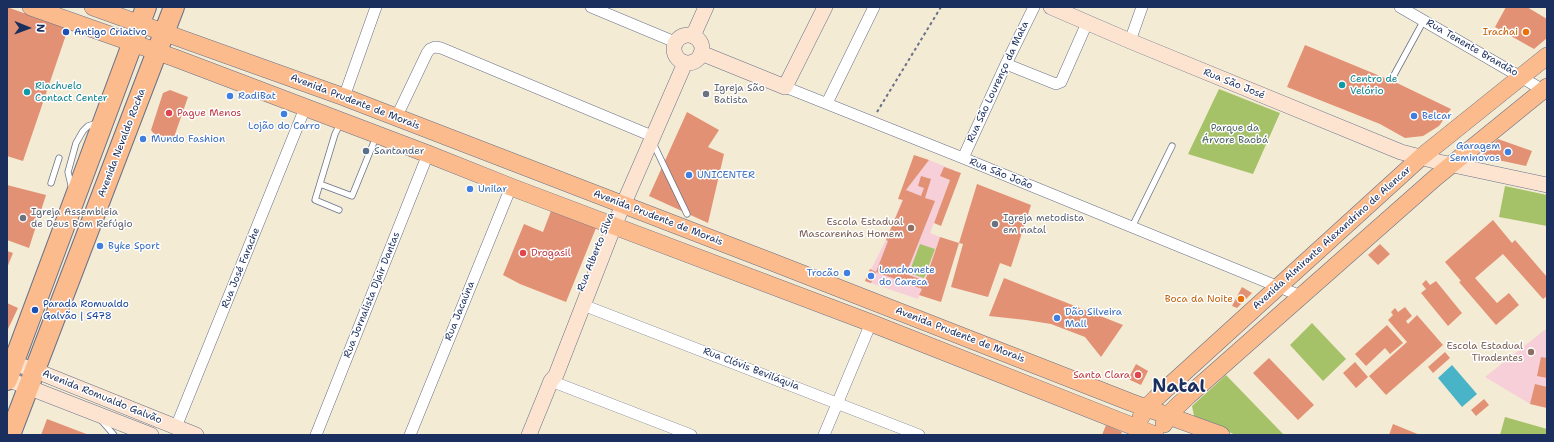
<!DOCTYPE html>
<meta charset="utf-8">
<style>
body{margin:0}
#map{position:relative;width:1554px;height:442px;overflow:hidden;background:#f4ebd5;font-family:"Shantell Sans",sans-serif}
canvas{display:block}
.frame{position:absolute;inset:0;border:8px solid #1b2f5e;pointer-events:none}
.north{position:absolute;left:8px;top:8px;width:40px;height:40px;-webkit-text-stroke:3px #fff;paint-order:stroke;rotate:91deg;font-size:11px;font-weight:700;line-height:16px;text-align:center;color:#1b2f5e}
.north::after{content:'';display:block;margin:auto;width:14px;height:18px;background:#1b2f5e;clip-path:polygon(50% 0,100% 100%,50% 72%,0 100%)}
</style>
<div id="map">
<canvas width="1554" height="442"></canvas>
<div class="frame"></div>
<div class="north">N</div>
</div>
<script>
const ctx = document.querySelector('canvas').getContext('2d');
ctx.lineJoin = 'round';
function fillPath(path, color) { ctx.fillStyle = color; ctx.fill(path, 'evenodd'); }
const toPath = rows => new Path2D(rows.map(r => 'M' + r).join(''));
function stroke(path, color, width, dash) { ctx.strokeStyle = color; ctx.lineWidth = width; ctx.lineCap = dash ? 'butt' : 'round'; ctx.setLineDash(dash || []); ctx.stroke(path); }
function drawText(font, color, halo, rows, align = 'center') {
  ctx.font = font + ' "Shantell Sans",sans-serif'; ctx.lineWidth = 3; ctx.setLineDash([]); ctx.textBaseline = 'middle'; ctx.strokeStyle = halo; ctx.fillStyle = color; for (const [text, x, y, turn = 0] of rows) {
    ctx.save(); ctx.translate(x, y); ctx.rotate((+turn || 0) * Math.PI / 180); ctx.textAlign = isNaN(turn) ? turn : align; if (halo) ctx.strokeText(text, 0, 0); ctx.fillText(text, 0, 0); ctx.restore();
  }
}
const built = toPath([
 [929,160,954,170,930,233,940,237,918,299,865,281,886,240,906,190],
 [1547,328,1547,408,1530,404,1485,377]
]);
const green = toPath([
 [1219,89,1280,113,1253,174,1188,154],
 [1505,186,1547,195,1547,226,1499,217],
 [920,244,935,249,924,278,909,273],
 [1312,323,1346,359,1323,381,1290,345],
 [1226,375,1284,435,1236,435,1199,420,1194,416,1192,406],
 [1505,417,1547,429,1547,435,1500,435]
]);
const water = toPath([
 [1452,365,1477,394,1462,407,1438,378]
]);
const building = toPath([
 [7,7,68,29,23,161,7,156],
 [1506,7,1527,7,1547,19,1547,38,1534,49,1495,27],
 [1305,45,1397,83,1451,109,1439,126,1423,136,1405,138,1380,124,1287,87],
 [170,90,188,97,172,143,157,138,151,130,163,93],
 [687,112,719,130,708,147,724,154,708,223,649,196],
 [1498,139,1532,151,1526,166,1484,157,1483,153],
 [914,155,929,160,906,190,921,196,924,188,918,186,921,176,931,179,925,198,935,201,906,274,925,281,940,237,959,243,941,302,919,295,922,289,876,272,871,283,865,281,870,269,876,272,888,241,886,240,903,200,898,199],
 [944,167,961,173,941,226,934,223,950,180,940,176],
 [977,184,1031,205,1011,267,1000,263,988,297,951,287,963,244,959,243],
 [7,185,46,195,29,248,7,240],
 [551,211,596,228,566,302,520,284,503,275,524,224,543,232],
 [1493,220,1512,243,1515,240,1547,277,1547,296,1543,299,1503,254,1475,278,1497,303,1509,293,1519,305,1496,325,1459,282,1461,281,1445,262],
 [1380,244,1390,254,1378,265,1368,255],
 [7,251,13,253,7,268],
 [1004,278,1123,325,1101,357,1085,337,1051,324,1026,320,989,316],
 [1426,280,1430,285,1436,281,1462,313,1448,326,1421,293,1426,289,1422,284],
 [1242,287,1252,293,1237,308,1232,306],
 [7,303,18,308,8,329,7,328],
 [1405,307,1412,316,1406,321,1408,324,1417,315,1443,345,1386,395,1369,376,1407,342,1388,320,1393,315,1391,312,1395,308,1398,312],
 [1387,325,1403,343,1390,354,1385,348,1366,366,1355,354],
 [1445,352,1450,358,1433,373,1428,367],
 [1541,357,1547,358,1547,378,1537,376],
 [1269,358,1314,405,1298,420,1253,373],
 [1355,362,1368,377,1356,388,1343,373],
 [1136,364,1148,371,1141,385,1128,379],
 [1535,384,1547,387,1547,408,1530,404],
 [1484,399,1489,405,1476,416,1471,410],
 [47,419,89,435,41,435],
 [1393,424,1420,435,1389,435],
 [1106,425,1122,432,1121,435,1102,435]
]);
const path = toPath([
 [877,112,941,7]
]);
const lane = toPath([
 [1394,75,1424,20],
 [653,143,687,214],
 [51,183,59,158],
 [320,184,352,196,376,137],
 [72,189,68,172,76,143,83,131,88,126,98,123],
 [339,210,315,200,335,134,340,124],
 [1132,227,1172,146],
 [101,420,114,435]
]);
const street = toPath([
 [591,7,675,42],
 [1400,7,1543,90],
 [1130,41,1142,7],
 [1006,64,1056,84,1061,82,1087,23],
 [785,87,963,158,1301,296],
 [344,97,376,7],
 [827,103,874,7],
 [396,118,427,53,430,49,435,47,441,48,652,136],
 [963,158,1006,64,1034,7],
 [583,305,919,435],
 [551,381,691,435],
 [176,427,305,108],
 [316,435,428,154],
 [410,435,511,187],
 [824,435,871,323]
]);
const secondary = toPath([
 [1051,7,1130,41,1401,152,1439,162,1547,185],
 '674 49a14 14 0 1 1 28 0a14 14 0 1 1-28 0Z',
 [693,36,706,7],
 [701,53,785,87,825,7],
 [7,361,34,370,196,435],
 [7,379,151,435],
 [529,435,551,381,556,375,614,226,685,63]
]);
const primary = toPath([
 [31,7,175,58,428,154,511,187,871,323,1155,435],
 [93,7,344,97,772,262,1130,402,1221,435],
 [1141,417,1146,408,1156,398,1420,158,1547,56],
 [1164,424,1168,415,1188,396,1435,178,1547,87]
]);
const highway = toPath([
 [7,380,146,7],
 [10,435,174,7]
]);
const markers = [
 [66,32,4,"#1a4fb4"],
 [1526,32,4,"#e8710a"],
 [1342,85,4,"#0f9aa8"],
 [27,92,4,"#0f9aa8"],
 [706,94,4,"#6b7280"],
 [230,96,4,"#3f7fe0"],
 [169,113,4,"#e0444e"],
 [284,114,4,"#3f7fe0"],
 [1414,116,4,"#3f7fe0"],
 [143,139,4,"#3f7fe0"],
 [366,151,4,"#5c6f8a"],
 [1508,152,4,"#3f7fe0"],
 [689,175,4,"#3f7fe0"],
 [470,189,4,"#3f7fe0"],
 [23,218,4,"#6b7280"],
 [995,224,4,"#6b7280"],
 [911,228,4,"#8d6e63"],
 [100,246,4,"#3f7fe0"],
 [523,253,4,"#e0444e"],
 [847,273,4,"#3f7fe0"],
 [871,276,4,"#3f7fe0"],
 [1241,299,4,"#e8710a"],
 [35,310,4,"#1a4fb4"],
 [1057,318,4,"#3f7fe0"],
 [1531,352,4,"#8d6e63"],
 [1138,375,4,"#e0444e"]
];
const transitNames = [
 ["Antigo Criativo",74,32],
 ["Parada Romualdo",43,304],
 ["Galvão | S478",43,316]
];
const foodNames = [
 ["Irachai",1518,32],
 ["Boca da Noite",1233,299]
];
const streetNames = [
 ["Rua Tenente Brandão",1472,48,30],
 ["Rua São Lourenço da Mata",998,82,-65],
 ["Rua São José",1234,84,22],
 ["Avenida Prudente de Morais",355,102,21],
 ["Avenida Nevaldo Rocha",122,143,-69],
 ["Rua São João",1001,174,22],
 ["Avenida Prudente de Morais",658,218,21],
 ["Avenida Almirante Alexandrino de Alencar",1332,238,-42],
 ["Rua Alberto Silva",596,252,-68],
 ["Rua José Farache",241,268,-68],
 ["Rua Jornalista Djair Dantas",372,295,-68],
 ["Rua Jacaúna",460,311,-68],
 ["Avenida Prudente de Morais",960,335,21],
 ["Rua Clóvis Beviláquia",751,369,21],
 ["Avenida Romualdo Galvão",102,397,22]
];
const cultureNames = [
 ["Centro de",1350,79],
 ["Velório",1350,91],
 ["Riachuelo",35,86],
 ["Contact Center",35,98]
];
const worshipNames = [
 ["Igreja São",714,88],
 ["Batista",714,100],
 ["Igreja Assembleia",31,212],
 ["de Deus Bom Refúgio",31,224],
 ["Igreja metodista",1003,218],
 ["em natal",1003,230]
];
const shopNames = [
 ["RadiBat",238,96],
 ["Belcar",1422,116],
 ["Lojão do Carro",284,126,"center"],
 ["Mundo Fashion",151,139],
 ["Garagem",1500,146,"right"],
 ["Seminovos",1500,158,"right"],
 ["UNICENTER",697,175],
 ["Unilar",478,189],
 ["Byke Sport",108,246],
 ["Lanchonete",879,270],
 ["do Careca",879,282],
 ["Trocão",839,273,"right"],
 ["Dão Silveira",1065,312],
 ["Mall",1065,324]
];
const healthNames = [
 ["Pague Menos",177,113],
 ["Drogasil",531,253],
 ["Santa Clara",1130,375,"right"]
];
const parkNames = [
 ["Parque da",1235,128],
 ["Árvore Baobá",1235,140]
];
const serviceNames = [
 ["Santander",374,151]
];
const educationNames = [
 ["Escola Estadual",903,222],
 ["Mascarenhas Homem",903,234],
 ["Escola Estadual",1523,346],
 ["Tiradentes",1523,358]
];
const townNames = [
 ["Natal",1179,387]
];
fillPath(built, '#f6cfd9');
fillPath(green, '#a6c269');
fillPath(water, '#49b3c7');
fillPath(building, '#e29175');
stroke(lane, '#677188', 7);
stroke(street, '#677188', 12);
stroke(secondary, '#677188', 16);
stroke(primary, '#677188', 18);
stroke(highway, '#677188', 22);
stroke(path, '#677188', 2, [3, 3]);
stroke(lane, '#fff', 5.5);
stroke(street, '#fff', 11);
stroke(secondary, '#fde4d1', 15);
stroke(primary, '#fbbb8d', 17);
stroke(highway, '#fbbb8d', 20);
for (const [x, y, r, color] of markers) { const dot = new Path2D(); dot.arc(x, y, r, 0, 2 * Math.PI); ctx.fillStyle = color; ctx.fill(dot); stroke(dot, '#fff', 1.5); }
drawText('10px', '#164399', '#fff', transitNames, 'left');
drawText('10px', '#c56008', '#fff', foodNames, 'right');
drawText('10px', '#1b2f5e', '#fff', streetNames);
drawText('10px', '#0d838f', '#fff', cultureNames, 'left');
drawText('10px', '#5b616d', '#fff', worshipNames, 'left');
drawText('10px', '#366cbe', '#fff', shopNames, 'left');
drawText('10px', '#be3a42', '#fff', healthNames, 'left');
drawText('10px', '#4c6262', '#fff', parkNames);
drawText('10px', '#4e5e75', '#fff', serviceNames, 'left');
drawText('10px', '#785e54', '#fff', educationNames, 'right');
drawText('bold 18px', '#1b2f5e', '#fff', townNames);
</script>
